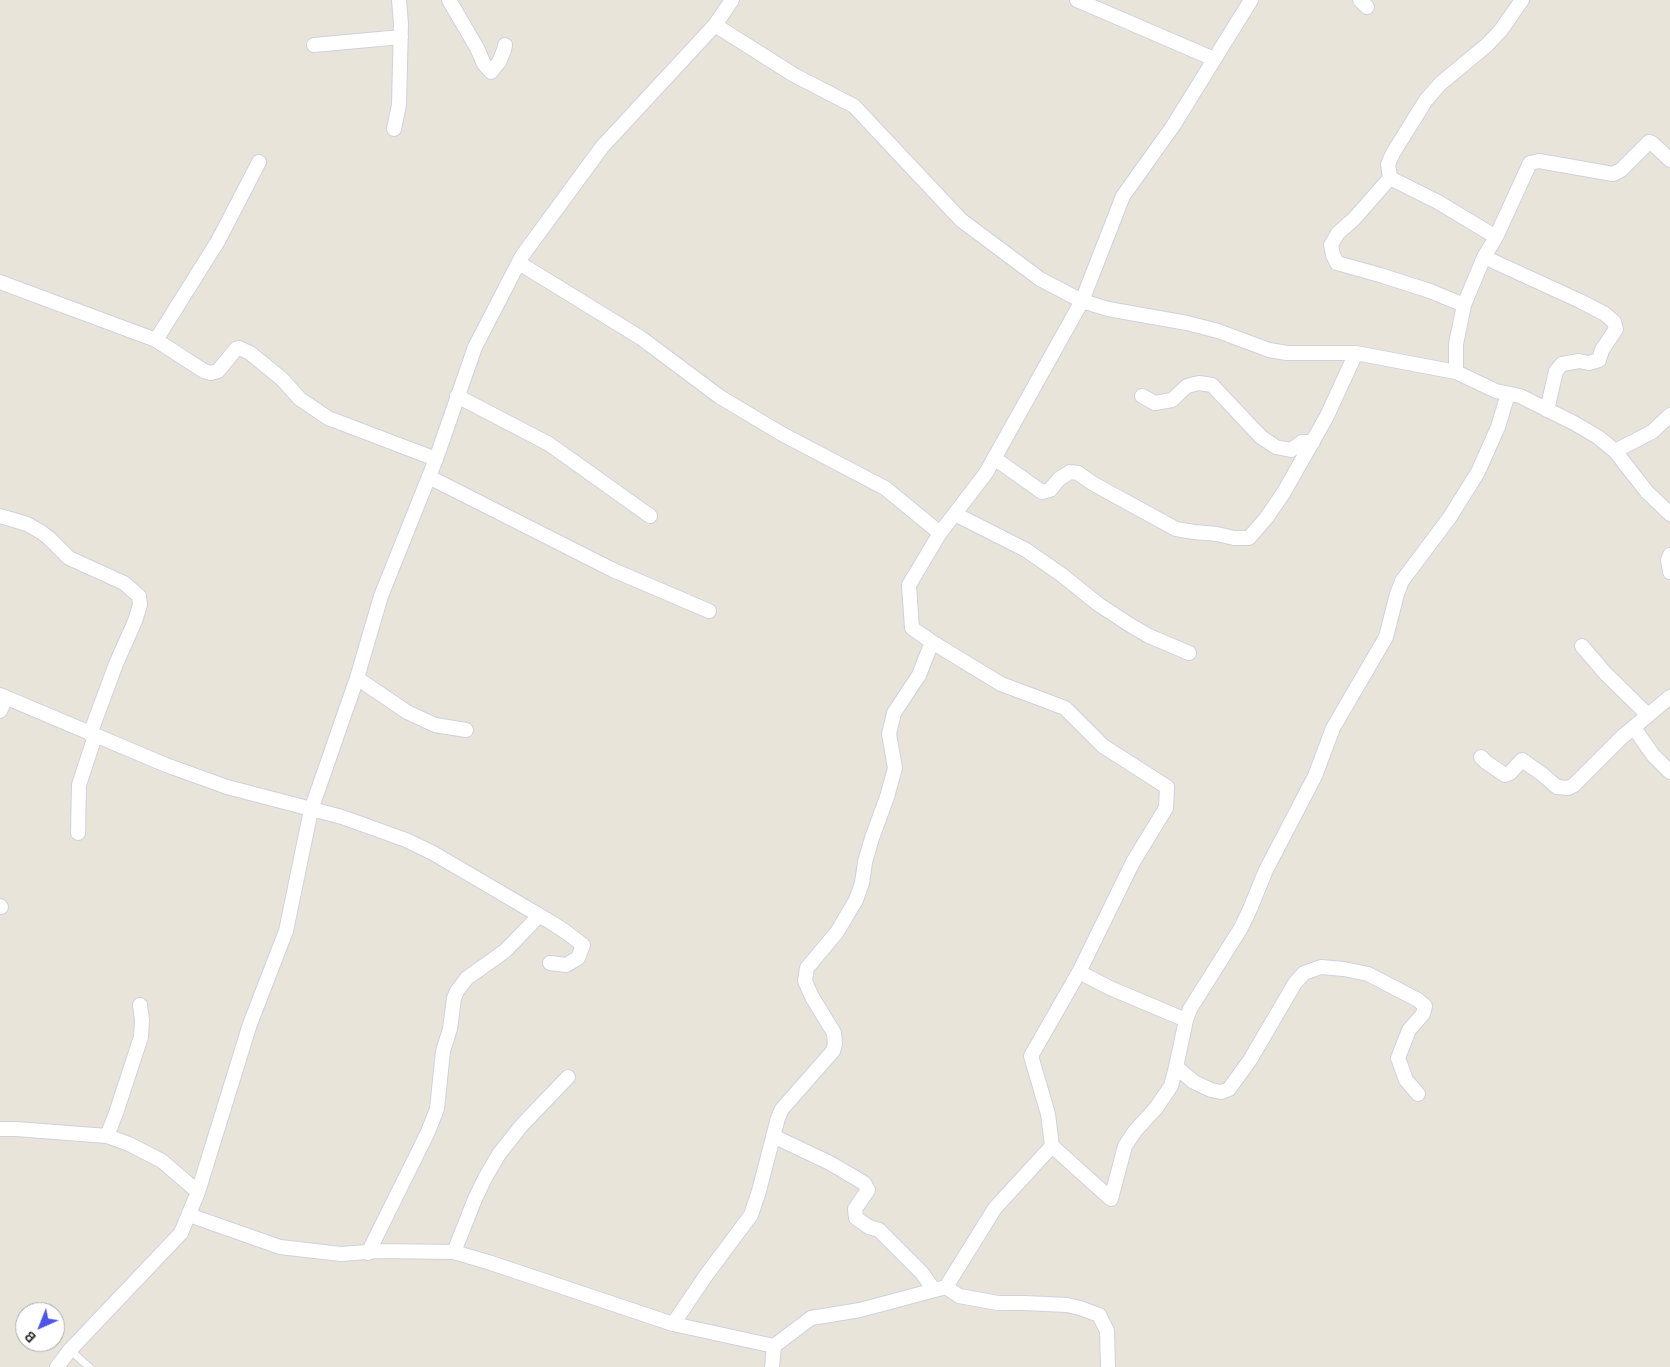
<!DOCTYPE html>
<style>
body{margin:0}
#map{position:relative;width:1670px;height:1367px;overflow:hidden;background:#e8e4da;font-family:Lato,sans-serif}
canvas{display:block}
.north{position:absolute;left:15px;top:1302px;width:50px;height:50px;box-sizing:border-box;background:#fff;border:1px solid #a9a9a9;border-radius:50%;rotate:224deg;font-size:14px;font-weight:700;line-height:20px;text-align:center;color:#272727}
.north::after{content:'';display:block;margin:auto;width:18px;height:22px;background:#4c56e4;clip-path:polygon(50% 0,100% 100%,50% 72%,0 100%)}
</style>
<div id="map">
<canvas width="1670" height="1367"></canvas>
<div class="north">B</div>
</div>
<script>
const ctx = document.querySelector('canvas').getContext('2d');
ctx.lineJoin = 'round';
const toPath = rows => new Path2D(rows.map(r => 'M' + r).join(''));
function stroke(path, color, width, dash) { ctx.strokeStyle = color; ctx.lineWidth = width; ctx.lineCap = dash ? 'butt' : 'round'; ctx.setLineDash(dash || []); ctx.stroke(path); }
const lane = toPath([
 [70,1350,89,1367]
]);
const street = toPath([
 [449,0,477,48,484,64,491,72,499,62,504,50,505,45],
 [1077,0,1214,59],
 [1360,0,1367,7],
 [715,25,732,0],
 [314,45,401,37],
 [394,129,399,105,401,24,399,0],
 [1390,178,1354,219,1338,233,1331,245,1333,255,1337,263,1380,275,1430,291,1464,305],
 [1496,237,1438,202,1390,178,1388,164,1393,153,1426,100,1441,83,1487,45,1501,30,1522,0],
 [1484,257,1580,301,1605,314,1614,322,1616,329,1602,350,1599,360,1589,363,1579,361,1562,364,1556,371,1547,410],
 [519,263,641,338,720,397,782,434,885,488,940,533,986,473,1082,301,1123,196,1173,126,1251,0],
 [0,282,156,340,204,371,211,373,218,371,236,349,239,348,250,353,282,379,300,399,328,418,436,459],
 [156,340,218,241,259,162],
 [1456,372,1456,344,1464,305,1484,257,1496,237,1530,163,1539,161,1613,174,1621,170,1649,142,1652,143,1670,160],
 [457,396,549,444,650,516],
 [1142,396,1155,403,1172,400,1187,386,1199,383,1212,385,1261,437,1276,447,1291,450,1302,442,1313,442],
 [1615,451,1652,432,1670,415],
 [994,458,1042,492,1050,490,1059,479,1070,472,1078,473,1092,483,1176,529,1194,532,1217,534,1234,538,1249,538,1267,517,1284,492,1327,416,1356,353],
 [429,477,613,570,709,611],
 [955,514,1026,550,1062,575,1098,604,1130,625,1149,636,1189,653],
 [0,516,27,524,41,532,49,538,69,558,124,583,139,596,140,605,135,621,116,664,90,734],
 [1670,555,1668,560,1670,572],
 [1582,646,1605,673,1648,715],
 [357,678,407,712,435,725,466,730],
 [0,695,166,765,227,787,342,817,406,840,433,853,549,921,566,932,583,945,578,958,566,965,550,963],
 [0,711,6,698],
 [1634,728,1653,755,1670,772],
 [1481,757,1486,762,1505,775,1510,773,1522,760,1542,774,1557,787,1568,788,1574,785,1622,737,1670,697],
 [78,833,79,785,95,736],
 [0,906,1,907],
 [1079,972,1110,988,1186,1020],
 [1418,1094,1406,1080,1398,1058,1409,1030,1423,1014,1425,1006,1418,1000,1368,974,1344,969,1321,967,1304,973,1295,983,1250,1060,1229,1089,1221,1092,1211,1090,1194,1082,1176,1067,1186,1020,1190,1009,1241,928,1250,909,1266,870,1315,776,1333,728,1386,637,1397,594,1402,581,1450,517,1478,472,1498,427,1508,394],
 [0,1129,16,1129,107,1136,129,1144,162,1161,198,1192],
 [107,1136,116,1113,141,1037,142,1020,140,1005],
 [773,1136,830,1163,864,1183,868,1190,855,1209,856,1218,869,1227,879,1230,922,1273,934,1290],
 [1052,1146,1111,1199,1125,1146,1135,1131,1156,1108,1171,1086,1176,1067],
 [189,1215,280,1247,341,1254,380,1251,454,1252,491,1263,673,1324,774,1346,811,1318,860,1310,946,1287,995,1208,1052,1146,1048,1114,1031,1056,1079,972,1133,862,1166,808,1167,787,1103,746,1065,708,1001,684,932,642,912,628,909,585,940,533],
 [454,1252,475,1199,485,1178,499,1154,522,1125,568,1077],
 [368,1253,427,1134,437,1109,443,1051,450,1029,454,998,457,991,467,978,505,951,535,920,537,914],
 [946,1287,959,1296,998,1303,1024,1303,1067,1305,1080,1308,1099,1315,1107,1331,1108,1367],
 [673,1324,707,1274,751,1215,759,1191,778,1118,782,1109,833,1051,835,1044,834,1033,812,997,805,981,807,968,837,932,856,900,862,883,865,862,872,838,887,797,895,768,889,734,894,713,919,675,932,642],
 [57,1367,70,1350,181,1233,198,1192,250,1024,286,931,311,810,357,678,381,596,436,459,475,347,522,256,602,147,715,25,794,75,854,106,961,220,1040,279,1082,301,1108,309,1187,323,1218,331,1269,350,1287,353,1356,353,1456,372,1496,391,1520,396,1574,423,1598,437,1615,451,1647,492,1670,514],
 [772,1367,774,1346]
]);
stroke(lane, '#d0d1df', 9);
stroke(street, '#d0d1df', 16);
stroke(lane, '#fff', 7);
stroke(street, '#fff', 14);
</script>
